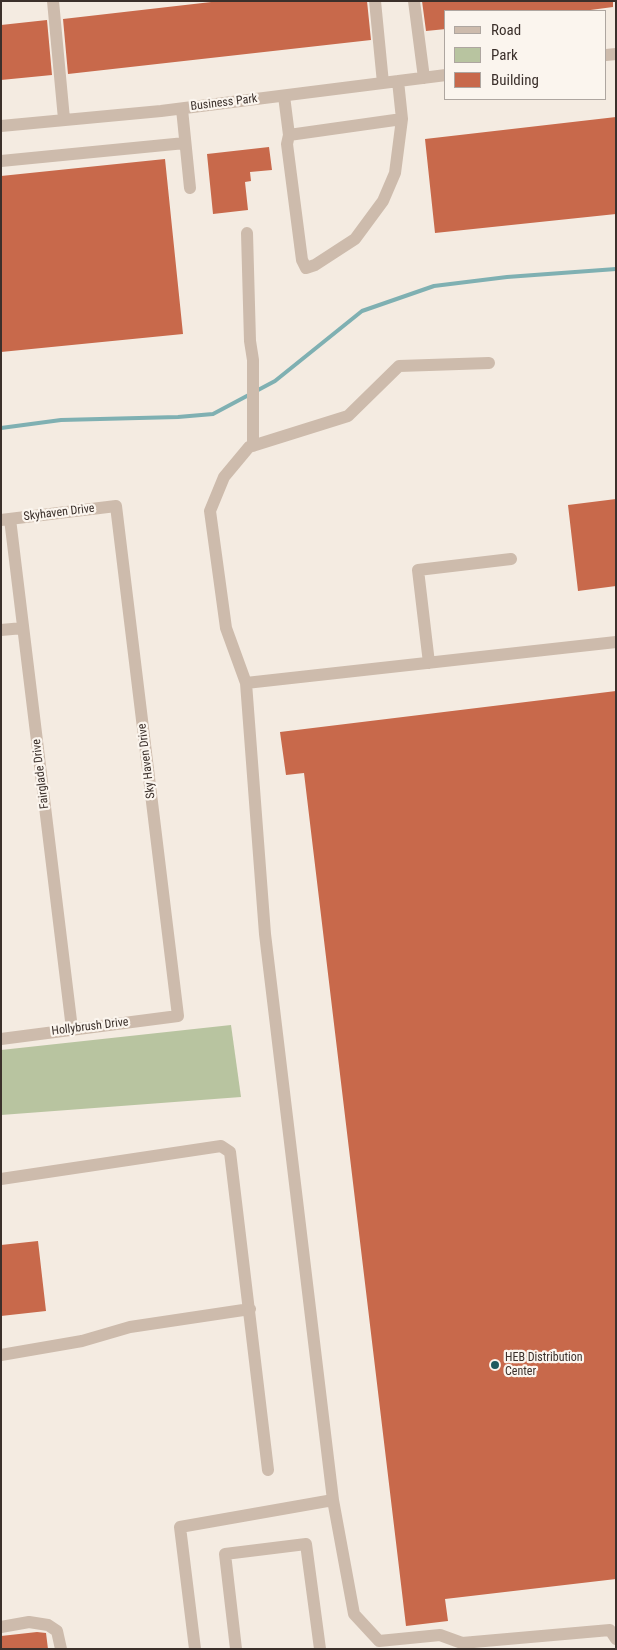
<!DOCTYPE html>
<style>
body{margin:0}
#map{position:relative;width:617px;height:1650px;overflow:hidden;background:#f4ebe1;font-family:"Roboto Condensed",sans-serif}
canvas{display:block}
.frame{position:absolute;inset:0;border:2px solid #3b302b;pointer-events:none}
.legend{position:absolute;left:444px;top:10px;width:162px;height:90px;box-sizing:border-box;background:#fbf5ee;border:1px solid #aea6a0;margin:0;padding:6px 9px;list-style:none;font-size:15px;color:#3b302b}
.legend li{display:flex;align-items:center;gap:10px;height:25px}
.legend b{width:25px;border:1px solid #aea6a0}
</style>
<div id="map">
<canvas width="617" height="1650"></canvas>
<div class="frame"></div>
<ul class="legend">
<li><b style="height:6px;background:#cdbbac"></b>Road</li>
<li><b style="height:14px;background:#b8c4a0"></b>Park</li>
<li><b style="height:14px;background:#c8694b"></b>Building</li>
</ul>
</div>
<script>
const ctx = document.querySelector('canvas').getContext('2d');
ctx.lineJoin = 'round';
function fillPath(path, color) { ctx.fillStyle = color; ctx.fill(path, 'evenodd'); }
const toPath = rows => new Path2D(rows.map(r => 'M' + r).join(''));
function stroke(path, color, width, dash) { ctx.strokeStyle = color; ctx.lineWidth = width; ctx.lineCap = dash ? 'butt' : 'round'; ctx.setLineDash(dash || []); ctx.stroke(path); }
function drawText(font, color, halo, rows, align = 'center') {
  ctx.font = font + ' "Roboto Condensed",sans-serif'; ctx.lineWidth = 4.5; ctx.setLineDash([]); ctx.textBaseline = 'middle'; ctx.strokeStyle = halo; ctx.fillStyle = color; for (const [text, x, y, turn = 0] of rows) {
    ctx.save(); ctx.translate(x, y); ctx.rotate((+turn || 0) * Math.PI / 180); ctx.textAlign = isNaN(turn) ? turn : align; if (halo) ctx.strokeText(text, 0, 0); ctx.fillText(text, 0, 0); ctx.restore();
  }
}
const green = toPath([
 [231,1025,241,1097,1,1115,1,1050]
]);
const stream = toPath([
 [1,428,61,420,178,417,213,414,275,381,362,311,434,286,507,277,616,269]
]);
const building = toPath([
 [220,1,367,1,371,40,68,74,63,19],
 [422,1,613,1,613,7,583,11,446,11,446,29,426,31],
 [47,20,52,75,1,80,1,25],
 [616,117,616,214,435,233,425,139],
 [269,147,272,170,250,172,251,181,245,182,248,210,213,214,207,154],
 [165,159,183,334,1,352,1,176],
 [616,499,616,586,578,591,568,505],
 [616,691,616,1579,445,1599,448,1621,406,1626,304,773,286,775,280,732],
 [38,1241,46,1311,1,1316,1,1245],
 [37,1632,46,1633,48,1649,1,1649,1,1636]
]);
const minor = toPath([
 [53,1,64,119],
 [375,1,383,83],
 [414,1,424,78],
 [606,55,616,54],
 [284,96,289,135,402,119,398,81],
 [182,109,190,188],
 [1,126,161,111,446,75],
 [289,135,287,144,302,260,306,268,315,265,355,239,383,201,395,173,402,119],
 [1,161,185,143],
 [247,233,250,341,253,360,253,446],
 [10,519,72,1029],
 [1,520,116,506,178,1016,1,1039],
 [1,630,23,628],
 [429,663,418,570,511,559],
 [246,683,226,628,210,511,224,477,249,447,348,416,399,366,489,363],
 [1,1179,221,1146,230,1152,268,1470],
 [1,1355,82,1341,130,1327,250,1309],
 [333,1500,354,1614,379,1641,440,1635,462,1643,610,1630,616,1639],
 [1,1627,29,1622,48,1625,57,1631,61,1649],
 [195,1649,180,1527,333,1500,265,934,246,683,616,642],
 [236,1649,225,1554,306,1544,320,1649]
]);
const markers = [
 [495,1365,5,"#1f5a5e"]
];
const streetNames = [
 ["Business Park",224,103,-7],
 ["Skyhaven Drive",59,513,-7],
 ["Sky Haven Drive",147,761,-97],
 ["Fairglade Drive",41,774,-97],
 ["Hollybrush Drive",90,1027,-7]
];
const poiNames = [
 ["HEB Distribution",505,1358],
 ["Center",505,1372]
];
fillPath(green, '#b8c4a0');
stroke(stream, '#7fb0b2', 4);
fillPath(building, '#c8694b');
stroke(minor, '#cdbbac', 12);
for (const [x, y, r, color] of markers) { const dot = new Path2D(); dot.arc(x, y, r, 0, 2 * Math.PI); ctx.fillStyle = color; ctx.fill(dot); stroke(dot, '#fbf5ee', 2); }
drawText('12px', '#3b302b', '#fbf5ee', streetNames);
drawText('12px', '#3b302b', '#fbf5ee', poiNames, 'left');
</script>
